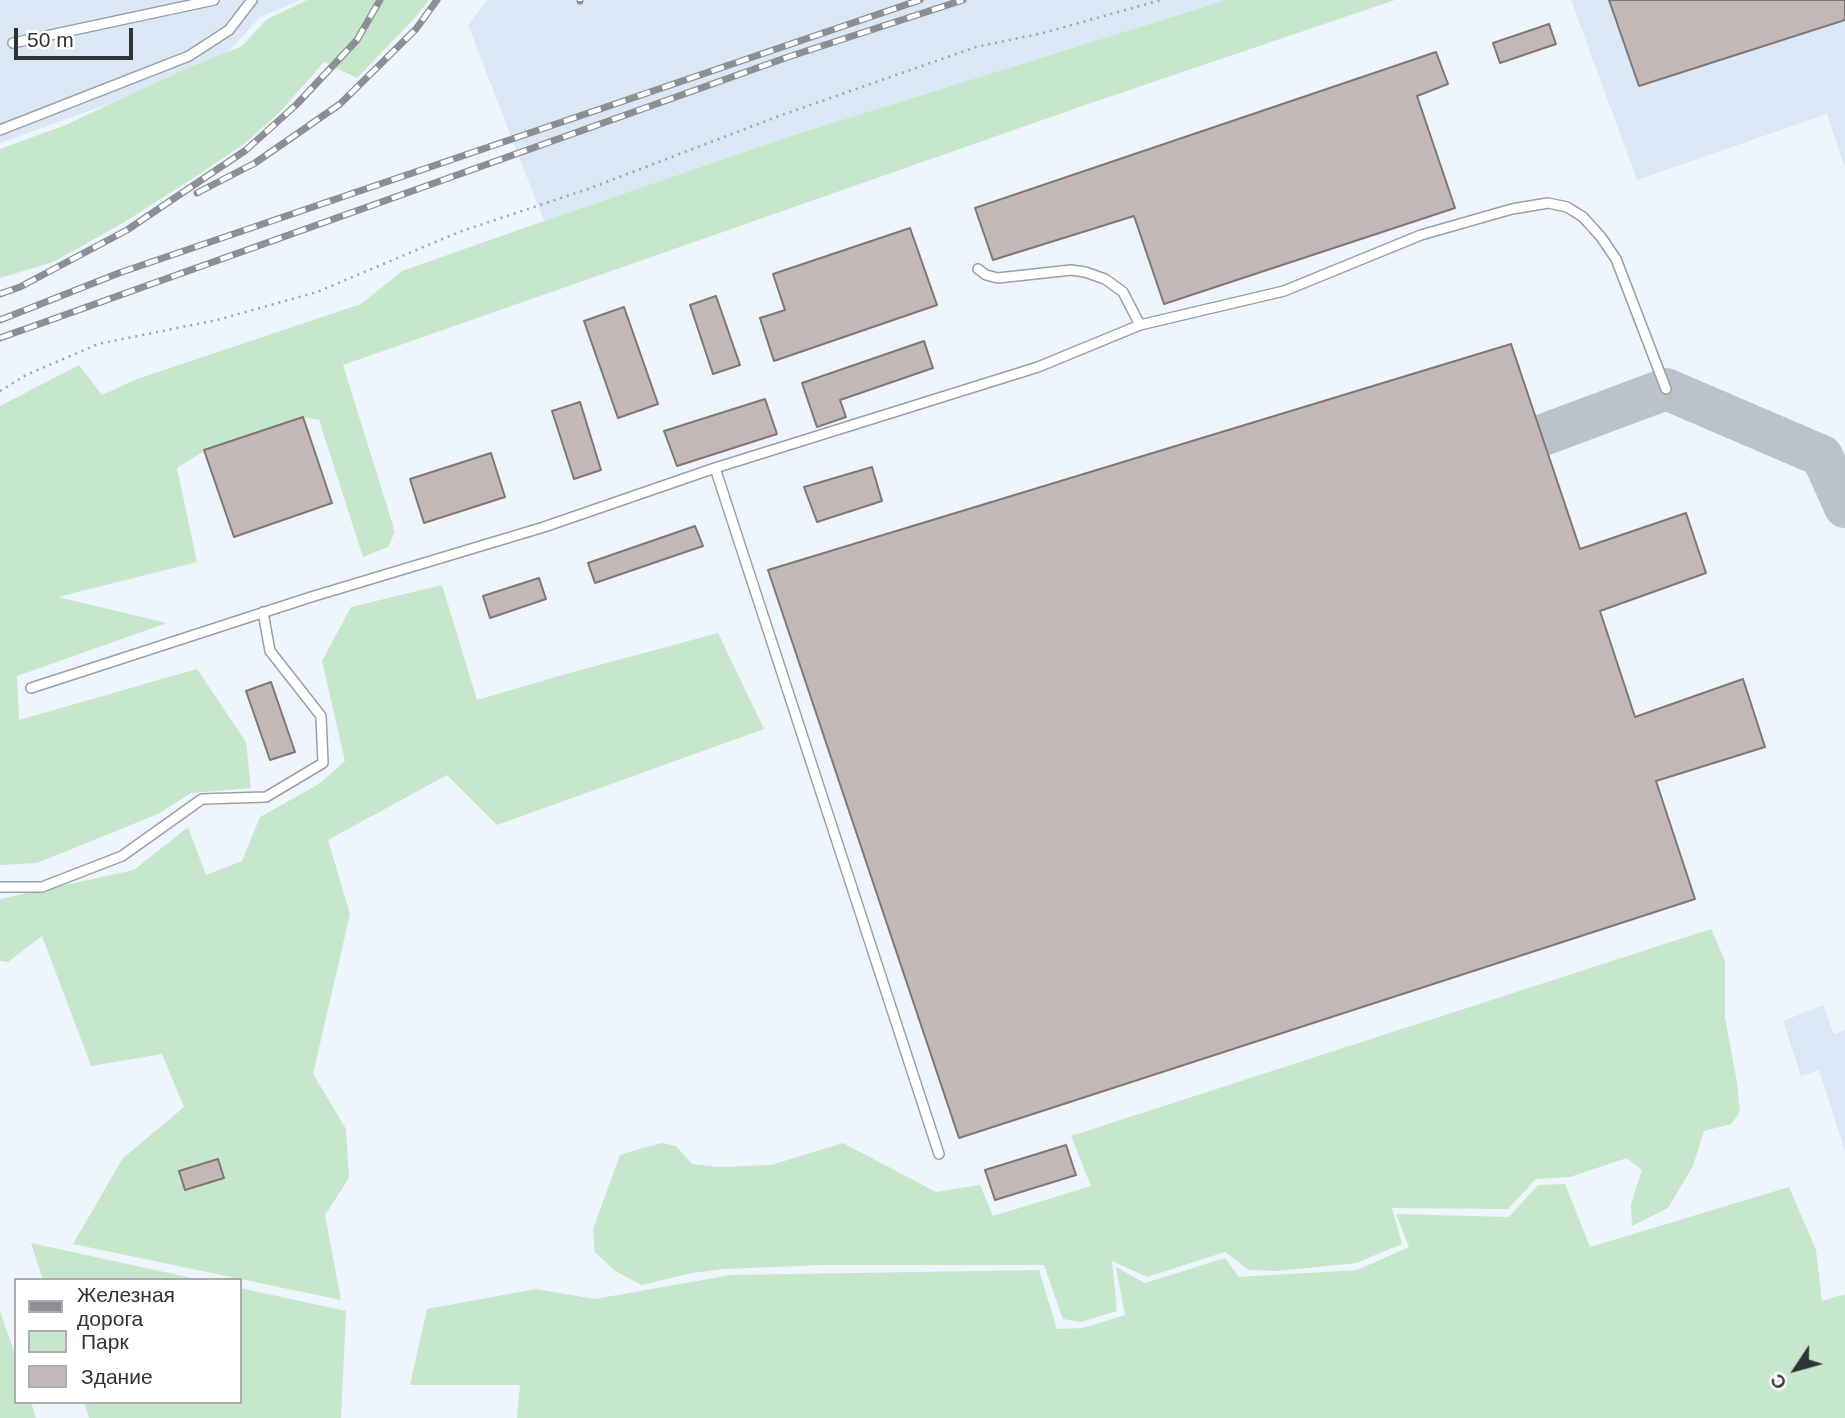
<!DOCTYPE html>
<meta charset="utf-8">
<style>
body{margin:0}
#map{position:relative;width:1845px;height:1418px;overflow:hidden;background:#edf4fc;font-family:Arial,sans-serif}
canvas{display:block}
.legend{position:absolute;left:14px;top:1278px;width:228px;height:126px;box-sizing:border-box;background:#fff;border:2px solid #acadaf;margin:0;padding:9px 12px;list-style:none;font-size:21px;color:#303336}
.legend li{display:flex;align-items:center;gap:14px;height:35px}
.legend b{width:35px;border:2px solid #acadaf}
.north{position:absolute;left:1761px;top:1334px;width:70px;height:70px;-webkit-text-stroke:5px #fff;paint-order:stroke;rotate:234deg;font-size:19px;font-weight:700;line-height:28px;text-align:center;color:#303336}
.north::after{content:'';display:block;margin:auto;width:24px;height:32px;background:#303336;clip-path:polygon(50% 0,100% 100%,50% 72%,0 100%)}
.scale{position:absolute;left:14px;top:28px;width:119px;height:32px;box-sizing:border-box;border:4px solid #303336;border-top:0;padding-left:9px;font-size:21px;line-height:24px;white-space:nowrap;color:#303336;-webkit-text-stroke:5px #fff;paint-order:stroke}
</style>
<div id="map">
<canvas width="1845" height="1418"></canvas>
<ul class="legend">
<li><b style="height:9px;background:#8b9096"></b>Железная дорога</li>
<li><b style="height:19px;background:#c6e7cc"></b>Парк</li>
<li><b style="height:19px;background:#c4b8b7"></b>Здание</li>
</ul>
<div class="north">С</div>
<div class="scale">50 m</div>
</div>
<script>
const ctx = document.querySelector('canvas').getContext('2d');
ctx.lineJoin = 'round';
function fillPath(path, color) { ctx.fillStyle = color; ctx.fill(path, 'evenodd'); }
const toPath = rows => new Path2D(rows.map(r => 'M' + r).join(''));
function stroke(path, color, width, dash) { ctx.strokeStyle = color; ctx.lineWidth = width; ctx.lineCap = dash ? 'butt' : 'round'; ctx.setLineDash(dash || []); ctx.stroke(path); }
const built = toPath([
 [0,0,301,0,260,17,229,51,186,76,0,143],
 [487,0,1226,0,791,136,544,221,468,25],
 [1571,0,1845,0,1845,168,1827,114,1637,180],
 [1823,1005,1834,1034,1845,1030,1845,1151,1819,1070,1801,1076,1783,1021]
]);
const green = toPath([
 [307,0,429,0,414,19,357,78,324,62,281,111,244,144,195,177,123,223,53,262,0,278,0,149,63,126,188,68,242,46,266,20],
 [1226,0,1395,0,1091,103,343,365,395,532,388,547,363,557,319,420,303,417,204,451,177,468,197,562,58,597,167,623,17,676,19,720,197,669,246,742,251,788,191,793,158,814,37,863,0,865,0,406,79,365,102,395,137,379,361,304,402,271,544,221,791,136],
 [442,585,477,700,566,674,718,633,764,729,497,825,447,775,328,840,350,914,313,1074,346,1129,349,1178,325,1215,341,1300,73,1244,123,1158,184,1107,162,1054,91,1066,42,936,8,962,0,961,0,899,134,870,188,827,206,875,242,861,260,817,319,784,345,761,322,661,351,607],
 [1711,929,1725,961,1725,1018,1737,1082,1740,1112,1731,1124,1704,1131,1693,1166,1668,1208,1632,1226,1631,1204,1642,1170,1627,1158,1570,1177,1536,1179,1508,1209,1392,1208,1402,1244,1356,1263,1278,1271,1249,1270,1225,1252,1147,1277,1112,1261,1117,1311,1081,1322,1063,1319,1044,1265,822,1265,724,1269,692,1273,642,1285,615,1271,595,1252,593,1229,620,1155,639,1149,662,1143,676,1146,692,1164,720,1167,771,1165,843,1143,936,1192,980,1185,993,1216,1091,1186,1071,1136],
 [1565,1184,1590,1247,1789,1187,1816,1250,1822,1301,1845,1294,1845,1418,517,1418,520,1385,410,1385,427,1309,536,1289,595,1299,731,1275,1039,1270,1057,1329,1083,1328,1125,1315,1116,1267,1145,1283,1225,1258,1239,1277,1357,1270,1409,1247,1396,1214,1509,1217,1538,1185],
 [31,1243,201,1280,43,1280],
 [240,1288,346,1311,341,1418,89,1418,84,1402,240,1402],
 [0,1311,16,1358,16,1402,31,1402,36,1418,0,1418]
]);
const taxiway = toPath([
 [1543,435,1666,389,1822,456,1845,507]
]);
const building = toPath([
 [1609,0,1845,0,1845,20,1639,86,1609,0],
 [1549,24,1556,44,1500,63,1493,43,1549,24],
 [1436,52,1448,84,1417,96,1455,208,1164,304,1134,216,993,260,975,208,1436,52],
 [910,228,937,305,774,361,760,318,785,310,773,274,910,228],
 [716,296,740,365,713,374,690,305,716,296],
 [624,307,658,404,618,418,584,321,624,307],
 [924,341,933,368,840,400,846,417,817,427,802,383,924,341],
 [1511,344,1580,549,1686,513,1706,573,1600,611,1635,717,1743,679,1765,747,1656,781,1695,899,959,1138,768,570,1511,344],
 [765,399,777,434,677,466,664,431,765,399],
 [580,402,601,470,574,479,552,411,580,402],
 [303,417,332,503,234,537,204,450,303,417],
 [491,453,505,497,424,523,410,479,491,453],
 [872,467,882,501,817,522,804,487,872,467],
 [695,526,703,546,595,583,588,563,695,526],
 [539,578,546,599,490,618,483,596,539,578],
 [271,682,295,752,270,760,246,691,271,682],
 [1066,1145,1076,1175,995,1200,985,1170,1066,1145],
 [218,1159,224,1178,185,1190,179,1171,218,1159]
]);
const path = toPath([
 [0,391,26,375,98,344,217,320,317,292,459,232,588,189,779,116,976,47,1043,33,1161,0]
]);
const lane = toPath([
 [13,43,214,0],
 [0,130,189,56,229,30,252,0],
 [978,269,986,275,998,278,1071,270,1085,272,1105,279,1123,292,1140,325],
 [715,468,939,1154],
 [31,688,311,597,544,527,715,468,1038,367,1140,325,1284,291,1421,235,1512,209,1548,203,1567,207,1583,217,1601,237,1616,259,1666,389],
 [0,887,42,887,122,856,202,799,266,797,323,763,321,716,270,651,263,612]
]);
const rail = toPath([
 [580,1,580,0],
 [197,193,255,163,340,104,416,29,437,0],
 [0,294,20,287,127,230,246,150,296,105,357,40,380,0],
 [0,320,119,273,920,0],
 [0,338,788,57,963,0]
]);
fillPath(built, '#dbe7f5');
fillPath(green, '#c6e7cc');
stroke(taxiway, '#bcc2c9', 42);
fillPath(building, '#c4b8b7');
stroke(building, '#817775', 2);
stroke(lane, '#99a0a7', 12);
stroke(path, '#9fa4aa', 2.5, [2, 5]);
stroke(lane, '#fff', 9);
stroke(rail, '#8b9096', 7);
stroke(rail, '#fff', 4.5, [13]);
</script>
